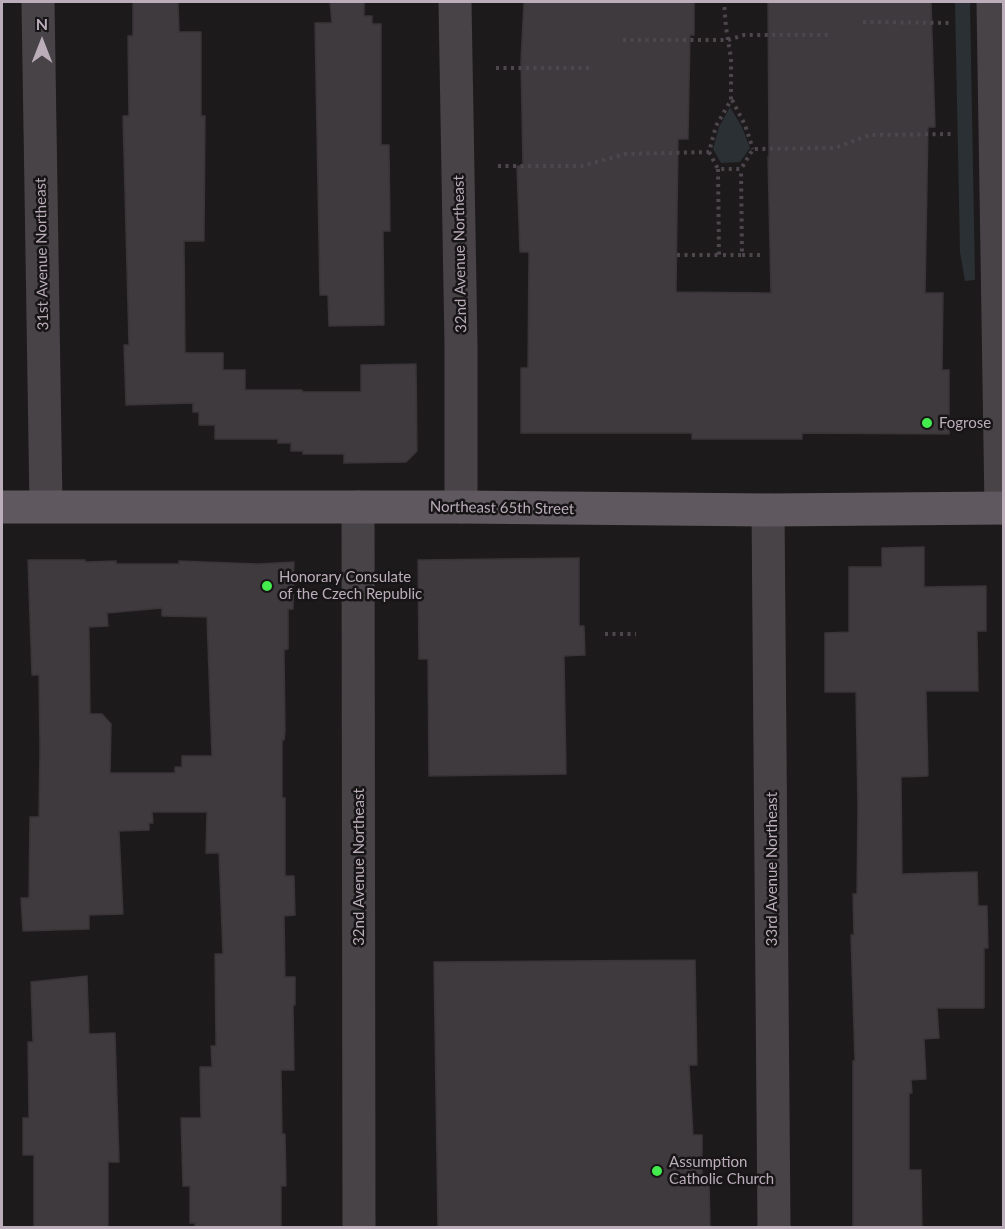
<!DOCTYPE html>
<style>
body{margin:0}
#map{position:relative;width:1005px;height:1229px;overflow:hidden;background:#1d1a1c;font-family:Lato,sans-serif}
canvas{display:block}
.frame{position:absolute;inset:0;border:3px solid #bbaeba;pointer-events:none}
.north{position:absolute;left:12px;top:12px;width:60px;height:60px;-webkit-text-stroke:4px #181517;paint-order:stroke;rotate:0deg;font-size:16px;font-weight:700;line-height:24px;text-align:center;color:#bbaeba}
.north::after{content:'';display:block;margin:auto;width:21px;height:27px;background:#bbaeba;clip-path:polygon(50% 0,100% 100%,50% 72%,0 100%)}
</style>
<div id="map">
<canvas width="1005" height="1229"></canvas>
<div class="frame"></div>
<div class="north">N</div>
</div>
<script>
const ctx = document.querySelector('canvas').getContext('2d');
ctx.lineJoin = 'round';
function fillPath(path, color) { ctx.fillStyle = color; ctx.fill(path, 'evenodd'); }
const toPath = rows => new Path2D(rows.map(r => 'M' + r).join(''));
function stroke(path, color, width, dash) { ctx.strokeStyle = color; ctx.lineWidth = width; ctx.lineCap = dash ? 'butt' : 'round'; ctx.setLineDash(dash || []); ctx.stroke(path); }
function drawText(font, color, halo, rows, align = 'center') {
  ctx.font = font + ' Lato,sans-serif'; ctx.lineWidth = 5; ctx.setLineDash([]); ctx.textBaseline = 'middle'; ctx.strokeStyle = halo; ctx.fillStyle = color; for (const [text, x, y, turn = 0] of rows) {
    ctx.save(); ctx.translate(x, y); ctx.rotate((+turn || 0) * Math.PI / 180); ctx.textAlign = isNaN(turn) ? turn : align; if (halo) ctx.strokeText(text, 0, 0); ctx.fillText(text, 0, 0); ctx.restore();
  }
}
const green = toPath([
 [955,2,970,2,975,280,965,281,960,252],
 [730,107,742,127,750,148,740,162,721,163,713,149,719,127]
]);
const building = toPath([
 [133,2,178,2,179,32,201,32,201,116,205,116,204,241,184,241,185,353,223,353,223,370,245,370,245,390,302,390,302,392,361,392,361,365,416,364,417,451,406,462,344,463,344,454,303,454,303,451,291,451,291,443,278,443,278,439,215,439,215,425,199,425,199,412,193,412,193,403,126,405,124,345,129,345,123,116,129,116,128,36,133,36,133,2],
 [330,2,364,2,364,16,372,16,372,24,381,24,381,145,389,145,390,231,383,231,384,325,329,326,328,295,320,295,315,23,332,23,330,2],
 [524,2,694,2,694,35,690,35,688,139,678,139,676,292,771,293,768,157,769,157,768,2,931,2,935,127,928,127,925,293,943,293,942,370,949,370,949,434,802,433,802,439,692,439,692,433,521,433,521,368,528,368,529,252,520,252,517,166,523,166,521,61,524,2],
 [924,547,924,587,986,586,986,631,977,631,978,691,926,691,928,776,901,777,902,874,977,872,978,906,987,906,988,948,984,948,984,1008,937,1008,939,1038,924,1039,926,1079,911,1080,912,1093,909,1093,909,1170,921,1170,922,1227,853,1227,853,1061,855,1061,851,935,854,935,853,894,857,894,858,808,856,692,825,692,825,633,849,632,849,567,882,567,882,548,924,547],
 [579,558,579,626,584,626,585,655,564,656,566,774,429,776,428,659,419,659,418,560,579,558],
 [28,560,85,560,85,562,116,561,116,564,179,564,179,561,259,564,294,562,293,609,288,609,288,649,284,650,285,731,284,740,282,740,282,798,285,798,285,876,294,876,295,915,284,916,285,977,295,977,295,1005,293,1005,294,1070,281,1070,282,1134,285,1134,286,1186,281,1186,281,1227,195,1227,195,1223,190,1223,190,1186,183,1186,181,1118,201,1118,200,1067,212,1067,211,1046,216,1046,215,954,223,954,219,853,206,853,207,812,152,812,153,823,149,823,149,830,119,831,123,914,89,915,89,929,23,931,21,898,29,898,30,817,39,817,40,750,39,675,32,675,28,560],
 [162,608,162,616,207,617,212,756,182,756,182,767,175,767,175,773,110,773,111,724,102,714,90,714,89,627,108,626,107,613,162,608],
 [695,960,697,1065,689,1065,693,1135,702,1135,702,1180,709,1179,710,1227,438,1227,434,962,695,960],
 [87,976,89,1034,115,1033,119,1162,108,1162,108,1227,34,1227,34,1155,23,1155,23,1118,29,1118,28,1042,33,1042,31,982,87,976]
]);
const path = toPath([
 [863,22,950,23],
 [623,40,728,40,744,35,831,35],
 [496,68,589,68],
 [732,100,745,125,753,149],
 [709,152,718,169,741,169,753,149,835,148,869,135,953,134],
 [498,166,581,166,626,154,709,152,716,126,731,100,731,58,726,28,724,2],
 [718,169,719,255,742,255,741,169],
 [677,255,719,255],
 [742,255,762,255],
 [605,634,636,634]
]);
const minor = toPath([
 [38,2,46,506],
 [455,2,461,346,461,507],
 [993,2,1001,508],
 [358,507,359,1228],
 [768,510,774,1228]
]);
const major = toPath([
 [2,507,461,507,768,510,1004,508]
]);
const markers = [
 [927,423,6,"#44eb4d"],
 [267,586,6,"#44eb4d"],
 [657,1171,6,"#44eb4d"]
];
const streetNames = [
 ["31st Avenue Northeast",42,254,-91],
 ["32nd Avenue Northeast",460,254,-91],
 ["Northeast 65th Street",502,508,1],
 ["32nd Avenue Northeast",359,867,-90],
 ["33rd Avenue Northeast",772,869,-90]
];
const poiNames = [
 ["Fogrose",939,423],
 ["Honorary Consulate",279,577],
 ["of the Czech Republic",279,594],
 ["Assumption",669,1162],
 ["Catholic Church",669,1179]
];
fillPath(green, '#2a3034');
fillPath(building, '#3f3a3d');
stroke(building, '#383437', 1.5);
stroke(path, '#4d464d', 4, [3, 4.5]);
stroke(minor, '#484347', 33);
stroke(major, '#60585f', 33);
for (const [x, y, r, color] of markers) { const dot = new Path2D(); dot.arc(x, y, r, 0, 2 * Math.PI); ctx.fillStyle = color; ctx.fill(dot); stroke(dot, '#181517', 2); }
drawText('15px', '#bbaeba', '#181517', streetNames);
drawText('15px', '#bbaeba', '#181517', poiNames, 'left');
</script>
